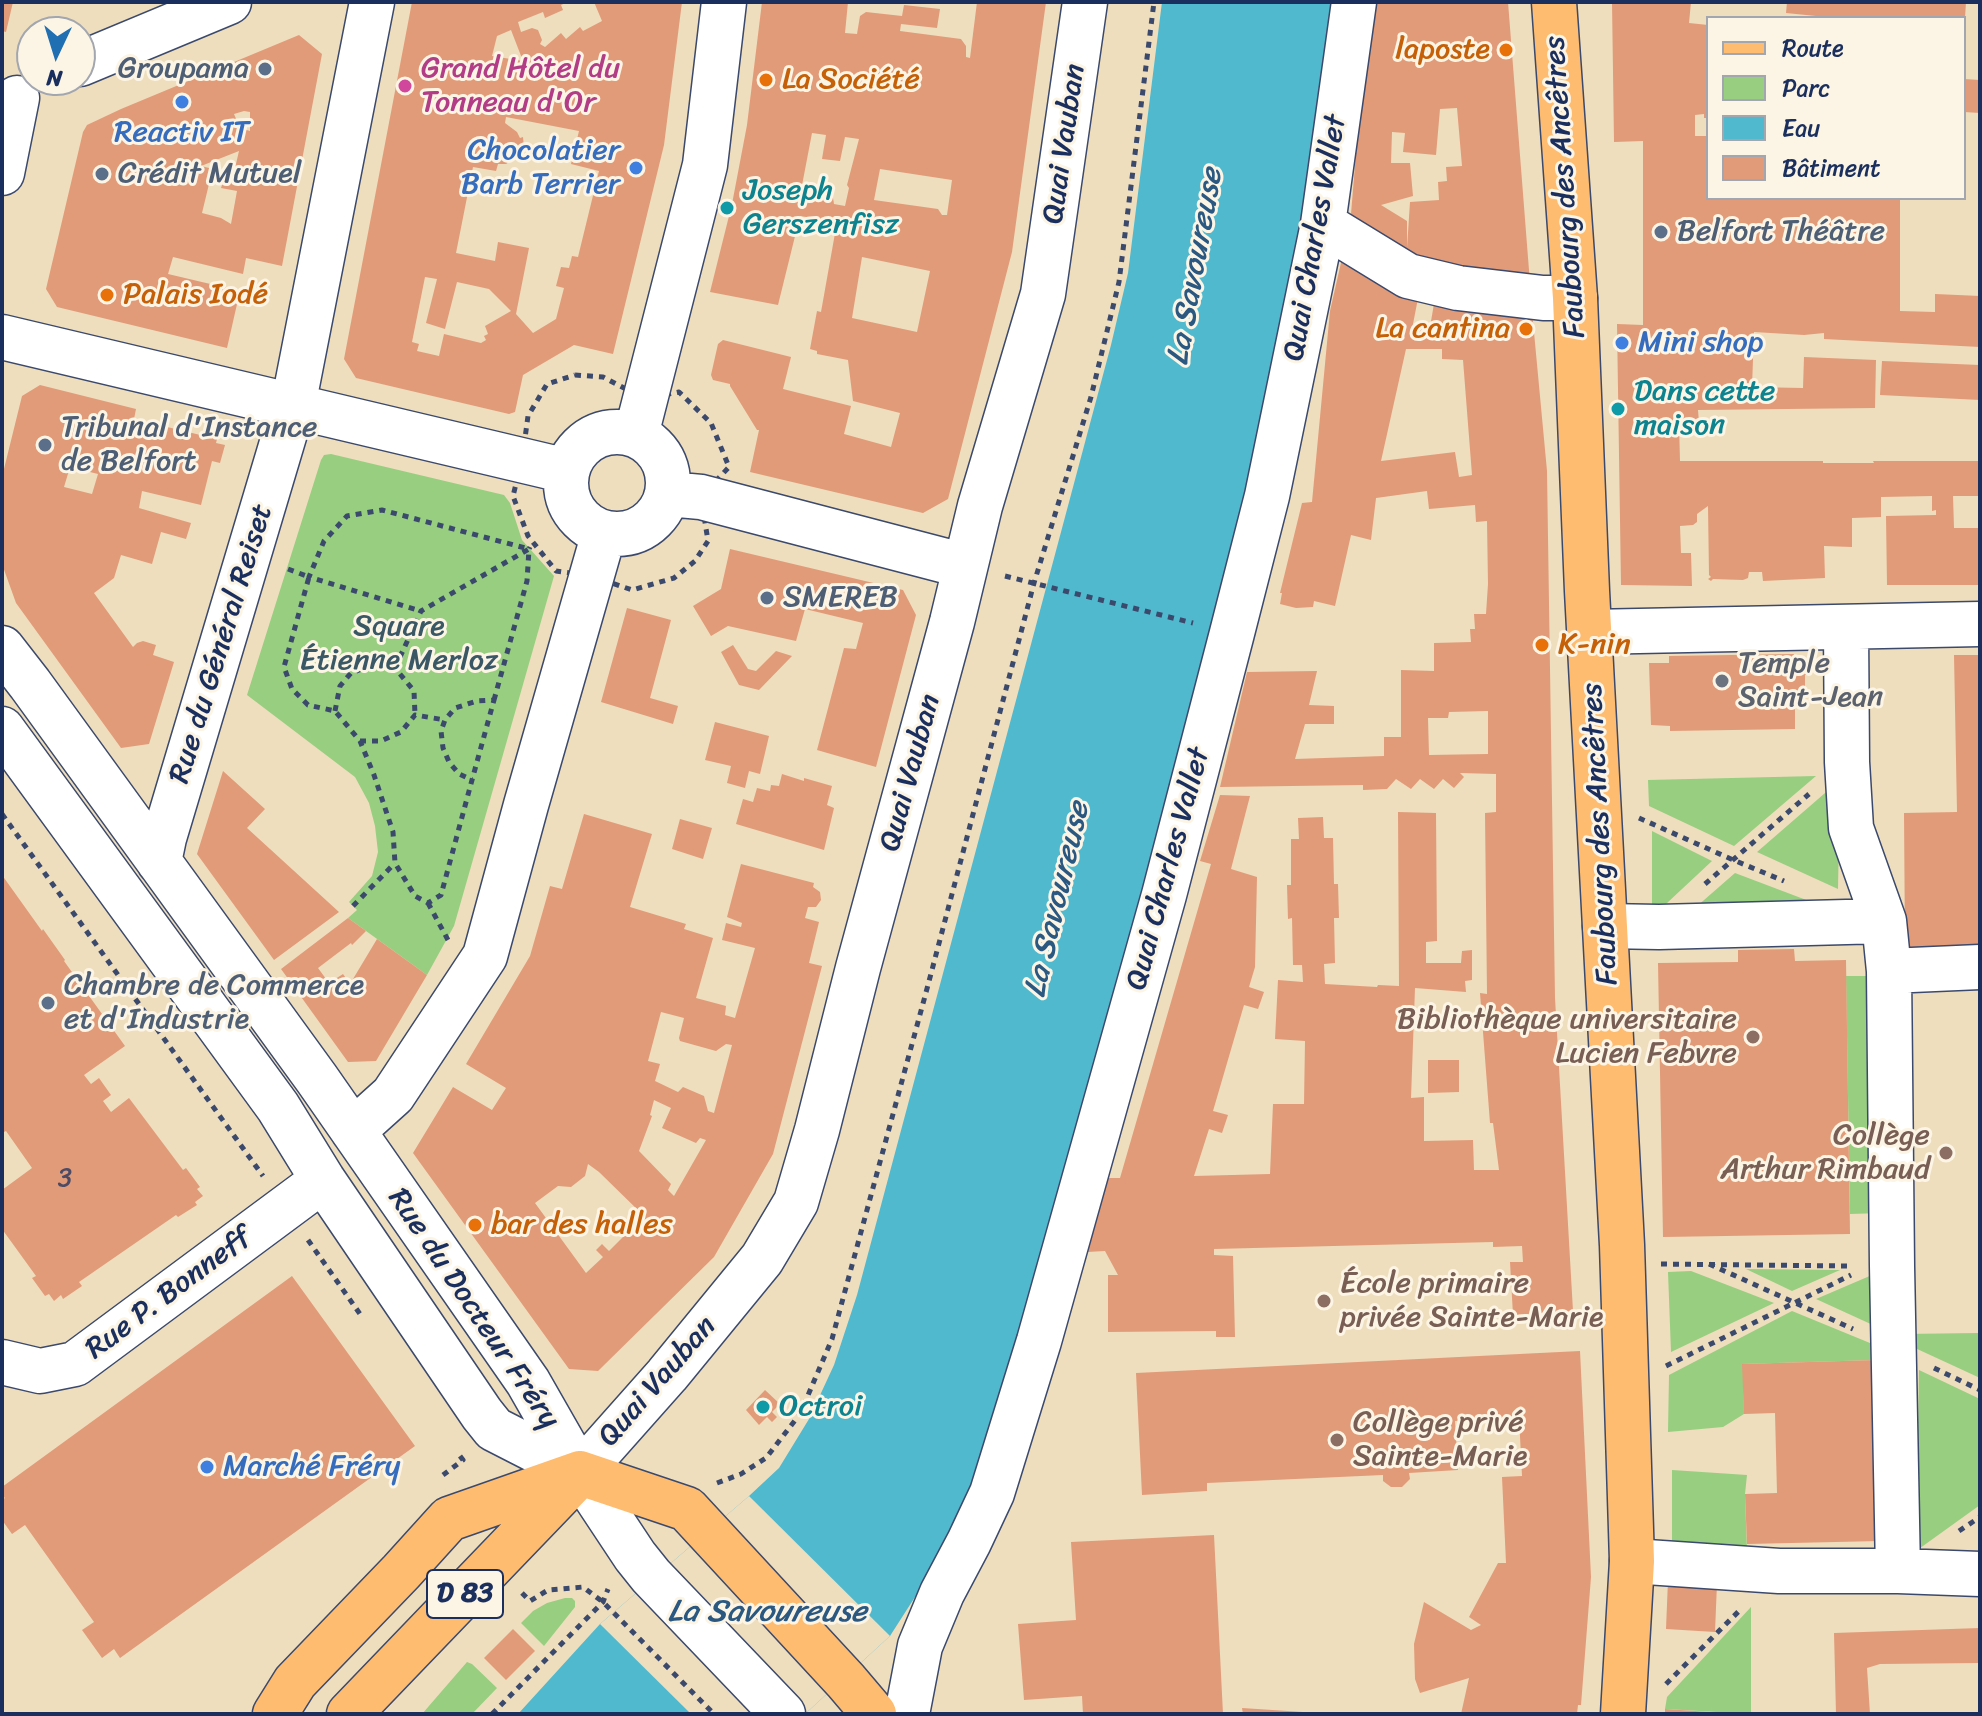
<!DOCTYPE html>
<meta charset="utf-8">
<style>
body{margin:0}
#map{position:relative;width:1982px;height:1716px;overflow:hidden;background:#eedebd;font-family:Sriracha,sans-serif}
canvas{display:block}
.frame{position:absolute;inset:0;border:4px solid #1b2f5e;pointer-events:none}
.legend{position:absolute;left:1706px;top:16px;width:260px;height:184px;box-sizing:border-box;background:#fcf5e5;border:2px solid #a2a6af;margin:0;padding:10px 14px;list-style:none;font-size:24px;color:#1b2f5e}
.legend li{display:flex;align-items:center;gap:16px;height:40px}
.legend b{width:40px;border:2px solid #a2a6af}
.north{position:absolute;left:16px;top:16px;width:80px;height:80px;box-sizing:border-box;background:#fcf5e5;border:2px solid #a2a6af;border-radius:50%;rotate:184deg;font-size:22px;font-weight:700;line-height:32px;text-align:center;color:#1b2f5e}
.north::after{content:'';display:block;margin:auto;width:28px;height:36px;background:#1f6fb2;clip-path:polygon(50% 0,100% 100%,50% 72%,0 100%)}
</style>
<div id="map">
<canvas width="1982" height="1716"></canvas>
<div class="frame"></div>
<ul class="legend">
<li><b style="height:10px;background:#febc70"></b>Route</li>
<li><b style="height:22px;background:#98ce80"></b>Parc</li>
<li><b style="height:22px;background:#50b9ce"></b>Eau</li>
<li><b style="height:22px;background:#e19b79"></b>Bâtiment</li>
</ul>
<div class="north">N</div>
</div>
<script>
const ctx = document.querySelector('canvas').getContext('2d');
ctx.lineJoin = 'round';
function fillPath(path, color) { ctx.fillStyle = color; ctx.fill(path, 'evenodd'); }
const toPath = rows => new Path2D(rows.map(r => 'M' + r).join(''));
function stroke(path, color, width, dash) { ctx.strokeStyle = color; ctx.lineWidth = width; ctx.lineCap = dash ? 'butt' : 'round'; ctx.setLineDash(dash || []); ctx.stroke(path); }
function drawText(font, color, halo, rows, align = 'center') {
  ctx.font = font + ' Sriracha,sans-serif'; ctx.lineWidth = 6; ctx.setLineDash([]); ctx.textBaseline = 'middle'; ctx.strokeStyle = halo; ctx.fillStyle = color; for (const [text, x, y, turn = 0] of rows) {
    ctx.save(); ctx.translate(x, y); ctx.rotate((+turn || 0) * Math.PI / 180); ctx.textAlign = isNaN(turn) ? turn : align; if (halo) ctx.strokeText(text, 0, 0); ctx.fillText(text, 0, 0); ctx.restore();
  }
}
const green = toPath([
 [331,454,504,495,510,503,522,540,554,576,454,926,427,975,348,918,357,910,349,902,372,876,378,852,375,826,369,803,355,777,247,695,321,460,324,455],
 [1816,776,1734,846,1649,806,1648,780],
 [1840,780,1838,889,1757,852],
 [1652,831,1712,861,1652,917],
 [1735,873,1838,912,1688,914],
 [1846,976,1881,976,1883,1213,1850,1214],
 [1746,1269,1840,1270,1792,1291],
 [1886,1269,1886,1331,1816,1299],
 [1691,1271,1774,1303,1671,1352,1668,1272],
 [1792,1311,1887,1350,1876,1360,1743,1364,1744,1414,1723,1427,1668,1432,1669,1375],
 [1980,1333,1980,1378,1902,1342,1902,1334],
 [1919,1370,1980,1399,1980,1505,1916,1551],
 [1672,1470,1747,1475,1745,1494,1747,1551,1672,1547],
 [565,1598,572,1598,575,1601,575,1607,544,1646,521,1623,533,1611,547,1603],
 [1751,1607,1751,1714,1665,1709,1667,1697],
 [467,1662,472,1664,497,1688,472,1714,422,1714]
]);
const water = toPath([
 [1162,2,1334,2,1292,291,1250,486,1067,1180,996,1425,947,1547,890,1636,805,1714,518,1714,600,1624,749,1496,779,1468,809,1419,834,1365,857,1295,1111,345,1128,273]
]);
const pier = toPath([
 [749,1496,890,1636,805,1714,691,1714,600,1624]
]);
const building = toPath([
 [2,2,13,2,6,32,2,31],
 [412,2,568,2,561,5,563,10,545,18,543,12,518,22,521,32,532,28,538,30,542,40,540,44,545,47,561,33,566,39,580,27,583,31,602,21,594,2,682,2,664,145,613,354,574,345,523,375,515,412,509,414,356,378,344,359],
 [511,30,523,61,492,56,497,36],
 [506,117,579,131,571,164,599,171,578,257,572,256,569,268,561,267,556,286,564,288,556,319,533,333,516,314,529,248,498,242,495,261,456,253,473,167,496,171,498,164,506,164,517,157,519,159,524,148,523,137,520,138,517,132,505,123],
 [425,277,437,279,426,323,445,329,457,282,489,289,511,311,485,326,488,334,484,336,486,340,481,343,444,334,439,356,417,351,419,344,412,342],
 [762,2,848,2,845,33,857,34,860,16,866,12,902,16,904,5,940,9,937,28,901,24,900,31,961,39,966,46,966,57,970,58,977,2,1046,2,1012,252,948,499,923,513,750,472,759,430,757,430,730,386,730,384,713,380,711,375,718,344,723,340,791,357,783,389,851,406,844,434,891,447,900,413,853,401,848,360,817,354,817,351,810,349,817,311,821,312,837,222,800,216,778,305,710,292,732,204,747,125],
 [812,133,826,135,822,159,840,161,845,137,859,139,847,185,849,188,845,206,834,204,833,198,821,191,810,194,807,202,799,201],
 [880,169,952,180,947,215,942,215,938,209,874,200],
 [862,257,930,271,917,332,852,318],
 [1372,2,1508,2,1530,283,1457,281,1356,231,1351,214,1363,69],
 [1457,108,1462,166,1446,167,1447,181,1438,182,1439,200,1410,202,1407,248,1407,221,1381,205,1413,196,1410,163,1391,163,1392,132,1405,133,1403,152,1436,155,1440,109],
 [1612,2,1691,2,1689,23,1708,25,1708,118,1704,118,1704,114,1695,115,1695,136,1708,136,1708,198,1900,198,1900,311,1935,312,1935,294,1980,296,1980,347,1824,339,1824,333,1804,335,1754,332,1752,387,1803,388,1804,357,1876,360,1875,408,1698,410,1699,423,1679,423,1680,461,1823,461,1823,463,1874,463,1873,461,1980,461,1980,496,1953,496,1954,528,1980,528,1980,585,1887,585,1886,516,1936,515,1936,510,1932,511,1932,496,1881,497,1881,517,1852,518,1852,547,1824,546,1825,578,1763,581,1762,572,1749,572,1748,578,1743,580,1713,579,1711,581,1708,579,1711,577,1709,575,1708,506,1697,514,1697,522,1693,525,1680,526,1681,553,1691,553,1692,586,1621,585,1617,324,1643,325,1643,141,1614,142],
 [1787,2,1966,2,1965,18,1836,18,1786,13],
 [299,35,322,54,282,266,246,258,243,274,173,257,168,274,240,291,227,348,57,307,46,289,83,132,87,125,121,109],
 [244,111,250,112,250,131,240,128,234,114],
 [239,151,232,181,224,179,221,188,237,191,231,224,221,218,202,213,209,184,211,185,213,169,201,166],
 [1964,79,1980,80,1980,113,1964,112],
 [1343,254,1420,288,1413,324,1430,327,1436,292,1532,311,1547,471,1555,998,1573,1311,1513,1315,1510,1262,1523,1262,1522,1246,1493,1247,1493,1242,1214,1249,1214,1255,1233,1256,1235,1337,1216,1337,1216,1331,1108,1332,1108,1275,1118,1275,1105,1251,1087,1252,1108,1178,1120,1178,1211,864,1200,861,1220,795,1250,796,1231,869,1257,877,1255,967,1249,987,1264,992,1258,1009,1244,1005,1213,1111,1228,1115,1222,1133,1209,1129,1194,1176,1270,1174,1273,1104,1304,1104,1305,1041,1275,1039,1278,980,1303,982,1302,965,1293,965,1292,918,1288,919,1287,885,1291,885,1291,839,1299,839,1298,818,1323,817,1324,838,1333,838,1334,884,1338,884,1339,918,1334,918,1335,963,1324,964,1325,984,1377,987,1378,985,1399,986,1398,812,1436,813,1437,941,1426,942,1426,963,1461,963,1462,951,1472,950,1472,980,1465,981,1466,992,1415,988,1411,1098,1424,1097,1424,1141,1473,1140,1474,1170,1499,1170,1493,1123,1490,1123,1480,993,1487,994,1485,813,1496,812,1496,774,1460,773,1464,777,1454,788,1443,779,1434,789,1420,779,1411,789,1396,779,1387,789,1363,790,1363,785,1220,787,1247,672,1317,671,1309,705,1334,706,1334,724,1305,724,1295,759,1384,756,1384,737,1401,737,1401,670,1434,671,1434,643,1471,642,1470,629,1475,629,1474,614,1486,614,1488,584,1487,521,1476,522,1475,505,1429,509,1427,491,1376,498,1371,540,1351,535,1335,606,1314,601,1313,607,1296,608,1280,604,1282,593,1280,593,1302,503,1312,502,1330,311],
 [1406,349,1442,349,1442,359,1463,360,1472,475,1459,477,1455,452,1381,461],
 [1488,711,1488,754,1429,755,1428,718,1448,718,1449,712],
 [1882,361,1980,365,1980,400,1880,395],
 [40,385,136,409,134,419,217,439,216,443,225,445,220,463,212,461,201,505,142,491,139,508,191,523,186,539,161,532,152,564,121,555,114,578,94,593,133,647,137,643,143,641,156,645,153,655,174,662,149,744,121,748,16,603,2,564,2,477,22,396],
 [70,467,98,474,92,494,64,487],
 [730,549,903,590,916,615,876,767,817,750,844,648,856,649,863,623,805,609,796,641,728,626,711,636,693,606,721,589],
 [627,608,671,620,650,698,678,706,673,724,601,702],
 [733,645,748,669,756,671,776,651,792,656,759,690,739,685,721,652],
 [1794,654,1795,667,1810,667,1810,675,1805,675,1805,693,1795,694,1795,729,1670,731,1670,726,1651,725,1649,663,1669,663,1669,656],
 [1954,655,1980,655,1980,946,1905,948,1904,813,1957,812],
 [715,722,769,736,760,774,749,771,745,788,727,783,731,766,705,760],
 [223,771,265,809,247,828,339,912,274,960,197,854],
 [782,774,804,781,804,778,832,786,827,805,834,808,824,850,736,824,743,799,753,802,757,788,770,791,771,785,779,786],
 [584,814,652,834,630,907,686,924,684,929,713,938,696,998,726,1006,725,1015,735,1018,755,948,722,940,726,923,741,927,742,923,727,917,741,864,814,883,813,887,820,892,821,900,816,907,808,907,805,918,819,922,809,963,822,966,773,1154,714,1257,598,1371,569,1369,413,1153,453,1087,492,1110,506,1088,466,1064,530,956,550,886,562,889],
 [661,1012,684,1018,679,1038,680,1041,716,1051,726,1044,732,1045,714,1113,708,1111,704,1096,683,1087,678,1092,655,1081,660,1064,648,1061],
 [654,1100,671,1108,662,1128,696,1143,700,1138,706,1140,674,1196,668,1190,671,1184,639,1151,652,1116,650,1115],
 [588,1164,599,1172,644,1216,609,1251,602,1244,596,1250,603,1257,586,1273,535,1203,558,1186,571,1187,585,1176],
 [680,819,712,828,703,859,672,849],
 [2,875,42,931,43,929,65,960,64,961,125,1046,84,1075,91,1084,99,1078,111,1095,103,1101,111,1112,129,1098,183,1170,186,1168,200,1187,197,1189,203,1196,195,1202,197,1205,178,1217,176,1215,79,1282,82,1286,63,1299,61,1295,54,1301,49,1294,45,1296,32,1278,36,1276,2,1229,2,1190,32,1168,6,1131,2,1133],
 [348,918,366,931,352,945,351,943,318,968,329,983,343,974,350,984,377,939,427,975,376,1061,348,1062,281,969],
 [1794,949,1795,961,1846,960,1850,1234,1663,1237,1658,963,1738,962,1738,950],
 [1428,1060,1459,1060,1459,1092,1428,1093],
 [292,1276,415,1446,120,1658,114,1649,102,1658,82,1630,94,1622,25,1525,12,1534,2,1520,2,1500,5,1498,2,1495,2,1487],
 [1580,1351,1591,1577,1581,1705,1578,1705,1577,1714,1461,1714,1469,1678,1420,1693,1415,1679,1414,1644,1424,1602,1471,1630,1481,1625,1469,1617,1498,1563,1506,1563,1502,1477,1522,1476,1519,1417,1455,1421,1458,1470,1409,1473,1410,1479,1402,1487,1391,1487,1383,1481,1383,1475,1207,1483,1207,1491,1142,1495,1136,1373],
 [1876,1360,1880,1541,1747,1544,1745,1494,1777,1493,1775,1413,1744,1414,1742,1364],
 [765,1390,780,1404,772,1412,777,1417,772,1422,767,1417,759,1425,746,1410],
 [1214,1535,1223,1714,1083,1714,1082,1696,1024,1700,1018,1624,1076,1620,1071,1542],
 [1668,1580,1717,1583,1715,1632,1666,1629],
 [1980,1628,1980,1663,1880,1664,1867,1668,1870,1714,1836,1714,1834,1633],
 [513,1629,535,1651,506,1680,484,1658],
 [1242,1708,1303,1712,1303,1714,1243,1714],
 [1665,1709,1710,1712,1710,1714,1665,1714]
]);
const path = toPath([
 [575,375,603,377,645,399,679,392,711,423,729,467,701,497,708,541,695,561,674,578,632,590,592,576,556,571,528,536,513,496,522,460,528,416,547,384,575,375],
 [288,569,309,577,284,667,292,689,308,705,335,711,360,741,374,775,393,832,395,863,415,896,428,903,441,895,472,780,494,700,477,701,455,708,445,720,441,731,443,748,449,762,459,774,472,780],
 [1005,576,1193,623],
 [395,668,421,611,529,549,382,510,347,516,324,541,309,577,421,611],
 [494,700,527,581,529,549,530,547],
 [335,711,340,686,351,673,372,665,395,668,414,691,415,715],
 [360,741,381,741,401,732,415,715,445,720],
 [2,814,263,1176],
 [1639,818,1731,859,1784,881],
 [1705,884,1809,794],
 [428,903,448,940],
 [353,906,395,863],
 [308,1240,360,1314],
 [1661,1264,1851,1266],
 [1709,1264,1853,1329],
 [1666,1366,1851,1275],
 [1934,1368,1980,1390],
 [443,1475,463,1460,460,1456],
 [717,1483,741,1474,766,1458,800,1414,832,1339,928,985,1034,583,1091,397,1119,282,1154,2],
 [1959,1531,1980,1517],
 [522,1593,530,1601,548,1590,583,1587,603,1602,714,1714],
 [1666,1684,1741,1609],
 [492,1714,603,1602,608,1589]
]);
const minor = toPath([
 [80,64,229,2],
 [2,173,17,98],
 [1323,224,1408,276,1458,288,1543,298,1575,298],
 [2,337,567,471],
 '566 483a51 51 0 1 1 102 0a51 51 0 1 1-102 0Z',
 [636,435,705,165,724,2],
 [668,494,701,497,965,566],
 [1846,628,1847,762,1851,828,1884,921,1889,971,1980,967],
 [1590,632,1980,624],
 [2,648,30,684,317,1079,528,1382,580,1473,635,1556,651,1576,783,1714],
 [2,729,278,1107,323,1180,482,1414,494,1429,580,1473],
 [159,862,164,838,293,406,372,2],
 [1605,926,1659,927,1884,921],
 [1889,971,1892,1266,1898,1571],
 [353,1131,393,1095,485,956,526,805,604,533],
 [2,1362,40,1371,75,1364,323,1180],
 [580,1473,667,1375,762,1259,796,1202,817,1130,858,968,952,622,980,506,1043,294,1085,2],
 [1632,1561,1779,1571,1898,1571,1980,1574],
 [907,1714,920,1646,942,1593,969,1542,992,1493,1039,1341,1164,895,1232,633,1267,496,1323,224,1354,2]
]);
const major = toPath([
 [1554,2,1575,298,1587,591,1622,1245,1632,1561,1623,1714],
 [580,1473,687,1509,846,1681,874,1714],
 [275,1714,295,1682,401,1572,449,1519,580,1473],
 [349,1714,575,1479]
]);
const markers = [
 [1506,50,8,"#e8710a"],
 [265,69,8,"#5c6f8a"],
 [766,80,8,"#e8710a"],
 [405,86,8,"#d1479c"],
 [182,102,8,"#3f7fe0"],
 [636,168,8,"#3f7fe0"],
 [102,174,8,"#5c6f8a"],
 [727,208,8,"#0f9aa8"],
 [1661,232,8,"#5c6f8a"],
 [107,295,8,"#e8710a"],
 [1526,329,8,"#e8710a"],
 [1622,343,8,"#3f7fe0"],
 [1618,409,8,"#0f9aa8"],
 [45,445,8,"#5c6f8a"],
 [767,598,8,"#5c6f8a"],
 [1542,645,8,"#e8710a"],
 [1722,681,8,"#6b7280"],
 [48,1003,8,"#5c6f8a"],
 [1753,1037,8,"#8d6e63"],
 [1946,1153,8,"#8d6e63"],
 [475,1225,8,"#e8710a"],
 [1324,1301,8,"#8d6e63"],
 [763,1407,8,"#0f9aa8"],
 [1337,1440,8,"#8d6e63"],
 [207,1467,8,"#3f7fe0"]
];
const numberNames = [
 ["3",65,1179]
];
const shields = [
 [465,1594,76]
];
const shieldNames = [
 ["D 83",465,1594]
];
const foodNames = [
 ["laposte",1490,50,"right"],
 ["La Société",782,80],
 ["Palais Iodé",123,295],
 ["La cantina",1510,329,"right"],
 ["K-nin",1558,645],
 ["bar des halles",491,1225]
];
const serviceNames = [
 ["Groupama",249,69,"right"],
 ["Crédit Mutuel",118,174],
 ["Belfort Théâtre",1677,232],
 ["Tribunal d'Instance",61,428],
 ["de Belfort",61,462],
 ["SMEREB",783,598],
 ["Chambre de Commerce",64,986],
 ["et d'Industrie",64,1020]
];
const hotelNames = [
 ["Grand Hôtel du",421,69],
 ["Tonneau d'Or",421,103]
];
const shopNames = [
 ["Reactiv IT",182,133,"center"],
 ["Chocolatier",620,151,"right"],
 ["Barb Terrier",620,185,"right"],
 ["Mini shop",1638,343],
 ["Marché Fréry",223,1467]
];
const streetNames = [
 ["Quai Vauban",1065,144,-82],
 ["Faubourg des Ancêtres",1566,187,-94],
 ["Quai Charles Vallet",1316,238,-80],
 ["Rue du Général Reiset",222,644,-73],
 ["Quai Vauban",911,773,-75],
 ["Faubourg des Ancêtres",1601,834,-93],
 ["Quai Charles Vallet",1169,869,-75],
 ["Rue P. Bonneff",169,1294,-37],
 ["Rue du Docteur Fréry",473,1309,56],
 ["Quai Vauban",658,1382,-49]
];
const cultureNames = [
 ["Joseph",743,191],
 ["Gerszenfisz",743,225],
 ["Dans cette",1634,392],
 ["maison",1634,426],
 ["Octroi",779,1407]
];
const parkNames = [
 ["Square",399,627],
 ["Étienne Merloz",399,661]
];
const worshipNames = [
 ["Temple",1738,664],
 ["Saint-Jean",1738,698]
];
const educationNames = [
 ["Bibliothèque universitaire",1737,1020],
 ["Lucien Febvre",1737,1054],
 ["Collège",1930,1136],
 ["Arthur Rimbaud",1930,1170],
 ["École primaire",1340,1284,"left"],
 ["privée Sainte-Marie",1340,1318,"left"],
 ["Collège privé",1353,1423,"left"],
 ["Sainte-Marie",1353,1457,"left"]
];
const waterNames = [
 ["La Savoureuse",1196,267,-80],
 ["La Savoureuse",1058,900,-77],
 ["La Savoureuse",767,1613]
];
fillPath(green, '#98ce80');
fillPath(water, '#50b9ce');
fillPath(pier, '#eedebd');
fillPath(building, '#e19b79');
stroke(minor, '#3b496c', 47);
stroke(major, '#3b496c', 47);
stroke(path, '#3b496c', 5, [6, 6]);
stroke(minor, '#fff', 44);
stroke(major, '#febc70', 44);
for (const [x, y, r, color] of markers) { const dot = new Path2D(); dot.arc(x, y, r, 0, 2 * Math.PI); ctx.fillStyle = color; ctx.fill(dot); stroke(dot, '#fcf5e5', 3); }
drawText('26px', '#4c4a65', null, numberNames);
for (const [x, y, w] of shields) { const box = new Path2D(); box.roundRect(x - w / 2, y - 24, w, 48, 6); ctx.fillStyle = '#fcf5e5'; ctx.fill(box); stroke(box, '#1b2f5e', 2); }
drawText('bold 28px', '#1b2f5e', null, shieldNames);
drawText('30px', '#c56008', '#fcf5e5', foodNames, 'left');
drawText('30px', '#4e5e75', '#fcf5e5', serviceNames, 'left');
drawText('30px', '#b23c85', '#fcf5e5', hotelNames, 'left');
drawText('30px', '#366cbe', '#fcf5e5', shopNames, 'left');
drawText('30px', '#1b2f5e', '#fcf5e5', streetNames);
drawText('30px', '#0d838f', '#fcf5e5', cultureNames, 'left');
drawText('30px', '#3a5766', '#fcf5e5', parkNames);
drawText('30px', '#5b616d', '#fcf5e5', worshipNames, 'left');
drawText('30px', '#785e54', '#fcf5e5', educationNames, 'right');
drawText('italic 32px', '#2b5880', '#fcf5e5', waterNames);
</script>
